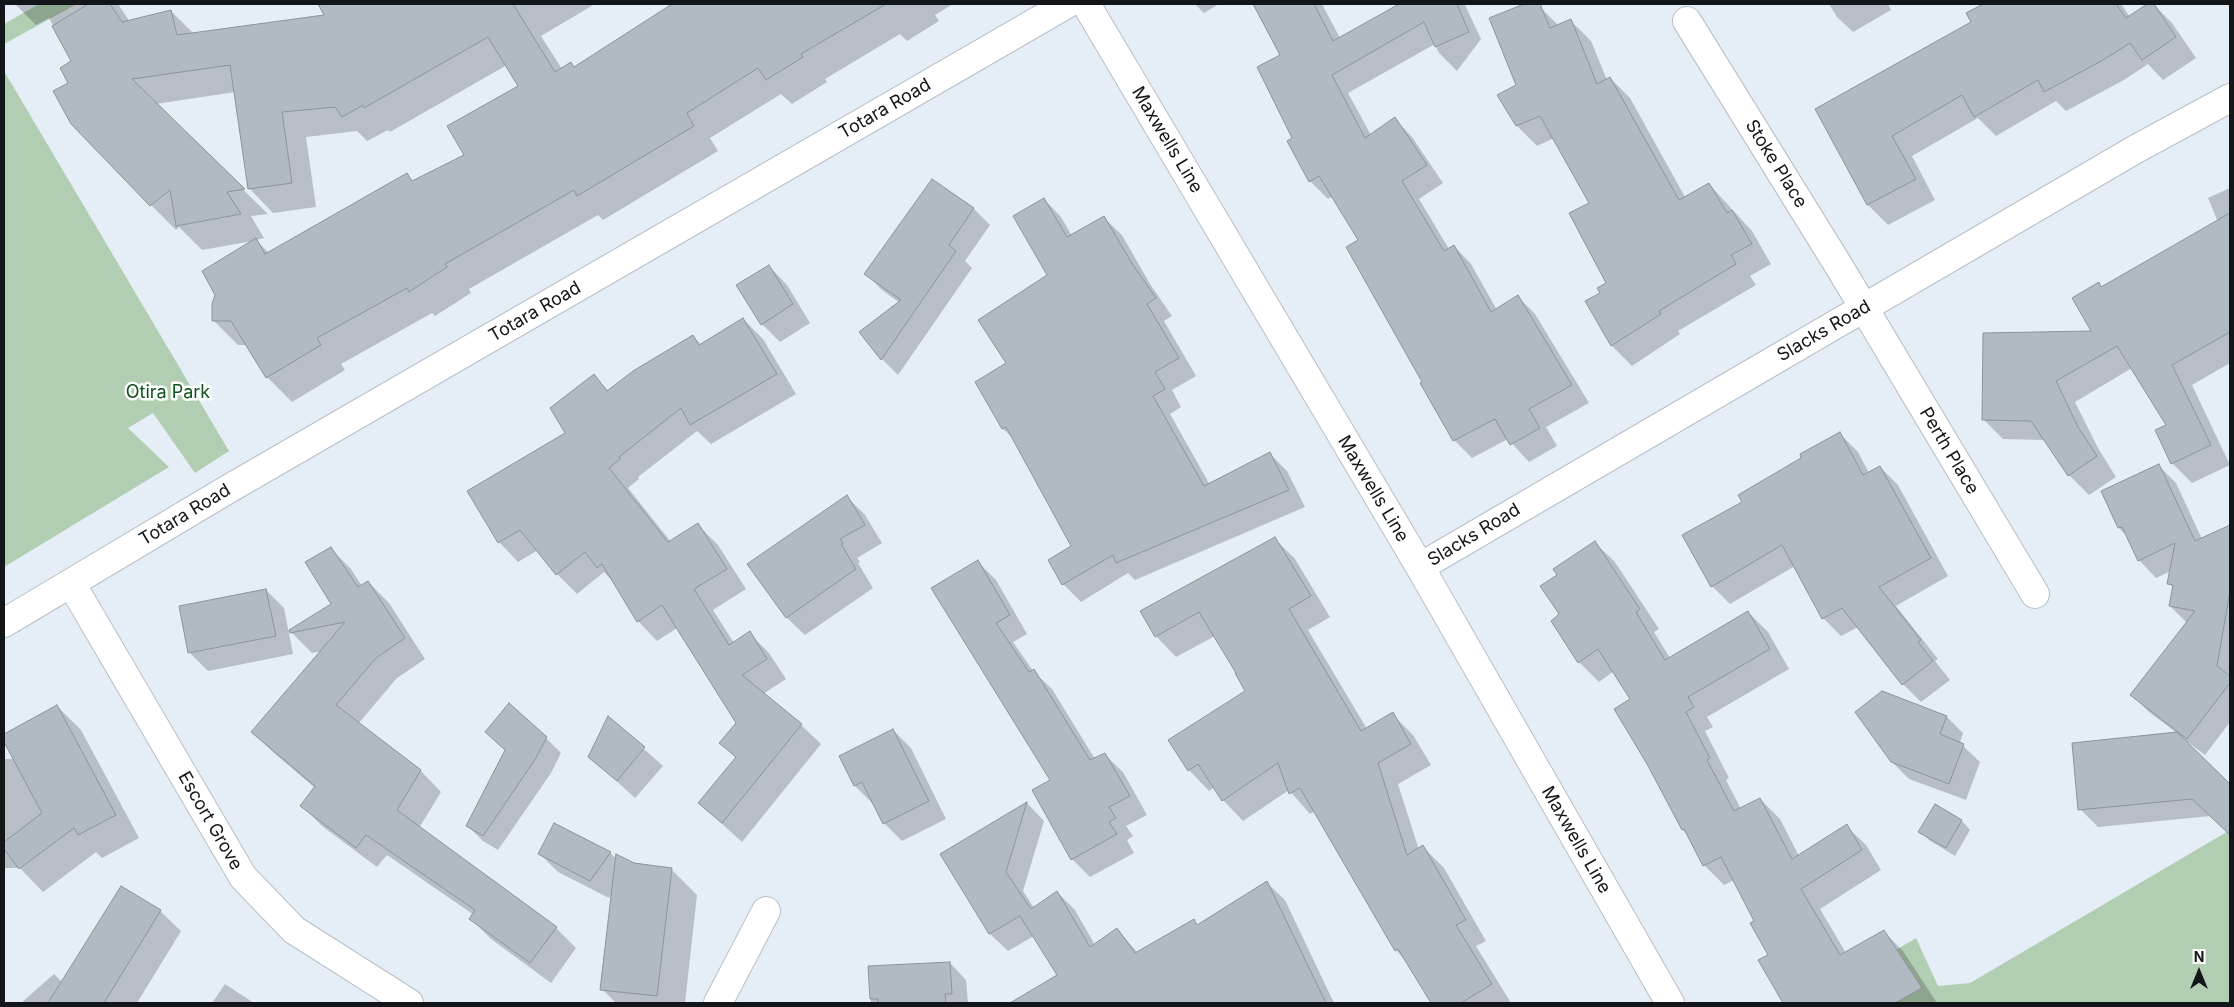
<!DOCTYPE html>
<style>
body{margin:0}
#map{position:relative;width:2234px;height:1007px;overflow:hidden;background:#e5eef7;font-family:Inter,sans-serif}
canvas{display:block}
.frame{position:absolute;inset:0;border:5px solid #121619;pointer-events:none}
.north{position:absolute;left:2174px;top:947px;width:50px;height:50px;-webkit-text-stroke:4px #fff;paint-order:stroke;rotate:0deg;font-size:14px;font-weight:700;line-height:20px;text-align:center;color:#121619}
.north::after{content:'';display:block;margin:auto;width:18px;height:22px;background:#121619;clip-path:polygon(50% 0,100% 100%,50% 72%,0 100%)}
</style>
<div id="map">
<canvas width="2234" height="1007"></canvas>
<div class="frame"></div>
<div class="north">N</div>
</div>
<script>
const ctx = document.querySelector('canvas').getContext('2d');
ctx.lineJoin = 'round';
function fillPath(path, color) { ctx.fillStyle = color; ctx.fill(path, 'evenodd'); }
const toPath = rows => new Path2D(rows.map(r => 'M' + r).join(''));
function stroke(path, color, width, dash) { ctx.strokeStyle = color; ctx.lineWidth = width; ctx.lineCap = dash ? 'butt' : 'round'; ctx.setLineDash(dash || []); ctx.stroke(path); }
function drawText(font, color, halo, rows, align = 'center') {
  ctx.font = font + ' Inter,sans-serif'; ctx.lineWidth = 5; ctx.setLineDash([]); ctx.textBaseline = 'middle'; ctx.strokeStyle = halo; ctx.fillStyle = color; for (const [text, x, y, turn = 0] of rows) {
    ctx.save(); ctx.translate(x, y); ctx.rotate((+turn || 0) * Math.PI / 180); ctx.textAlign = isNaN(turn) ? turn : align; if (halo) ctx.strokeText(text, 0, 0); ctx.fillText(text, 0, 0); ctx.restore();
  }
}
const green = toPath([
 [39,4,77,4,4,44,4,24],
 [4,71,229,451,195,473,153,413,128,428,169,467,4,567],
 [2230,830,2230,1003,1807,1003,1916,938,1938,986,1970,983]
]);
const shadow = toPath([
 [15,4,118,4,130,22,171,11,194,34,326,16,320,4,595,4,541,36,562,69,571,64,575,68,677,4,953,4,935,15,939,21,907,41,900,34,825,79,827,82,792,104,781,94,710,138,718,151,603,220,598,215,469,289,471,293,435,316,432,313,341,364,345,370,292,402,267,377,247,345,238,345,213,320,253,241,202,250,179,227,176,230,151,205,70,83,73,61,49,18,36,25],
 [507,65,519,86,466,156,413,181,406,175,269,253,256,240,264,238,251,216,268,214,156,104,235,92,249,188,273,213,316,207,306,137,357,131,367,141,388,130,390,132],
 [1195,4,1219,4,1204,13],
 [1254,4,1322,4,1340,38,1401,4,1412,4,1421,12,1417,4,1465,5,1481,39,1457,71,1439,53,1435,44,1348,93,1371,135,1395,119,1412,137,1443,183,1419,199,1449,249,1454,246,1471,264,1497,310,1518,297,1535,314,1589,403,1546,427,1557,446,1529,462,1508,439,1472,458,1454,440,1424,382,1360,240,1333,196,1328,199,1310,181,1294,139,1278,109,1280,108,1282,55],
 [1829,4,1888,4,1891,10,1853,32,1837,17],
 [1997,4,2121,4,2130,17,2150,4,2153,4,2172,23,2196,58,2163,80,2148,64,2124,80,2066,111,2056,101,1996,136,1978,118,1912,156,1935,200,1888,225,1868,205,1817,110,1973,22,1971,19],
 [1541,8,1558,25,1570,20,1591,41,1607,80,1610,78,1630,98,1685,197,1709,184,1752,231,1771,264,1750,276,1756,285,1678,331,1680,334,1632,366,1612,346,1602,293,1608,283,1590,203,1554,138,1537,146,1516,125,1518,85],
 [933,181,974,209,990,225,965,261,972,268,898,375,882,359,861,332,900,303,882,290,866,274],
 [2230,188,2230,363,2192,385,2230,465,2192,483,2172,463,2168,425,2132,368,2075,402,2098,448,2116,477,2089,495,2069,475,2045,440,2003,439,1983,419,2093,332,2098,284,2103,288,2218,222,2208,198],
 [1044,199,1061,217,1072,236,1104,218,1122,235,1150,284,1172,316,1164,321,1196,376,1172,390,1181,407,1170,414,1210,485,1270,454,1287,471,1305,507,1135,580,1128,573,1081,602,1063,584,1049,560,1073,547,1016,441,1003,429,977,382,1007,364,1049,275],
 [769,266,787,285,810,323,780,342,762,324],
 [743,319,763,339,796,394,711,444,697,431,638,477,639,479,628,488,671,542,698,525,718,545,746,589,713,610,734,643,749,633,769,653,786,679,763,694,801,725,821,744,742,842,699,803,736,758,721,743,737,723,677,628,657,641,638,621,615,584,604,572,577,594,557,574,538,550,518,562,499,542,567,433,593,376,609,391,693,336,701,345],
 [1840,434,1858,452,1869,473,1880,467,1898,485,1948,576,1896,606,1938,659,1935,661,1950,680,1921,702,1903,684,1858,627,1841,636,1823,618,1795,566,1730,604,1712,586,1744,503,1803,458],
 [2158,465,2176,483,2202,539,2230,527,2230,722,2205,755,2188,742,2187,744,2230,785,2230,834,2211,816,2098,827,2080,809,2177,733,2149,712,2132,695,2187,623,2170,606,2173,588,2169,583,2171,571,2156,578,2139,560,2128,537,2119,528],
 [847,497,865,515,882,543,857,558,860,562,858,563,873,588,805,635,786,617],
 [1274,538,1295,559,1330,617,1308,630,1367,729,1392,714,1413,735,1431,765,1398,784,1419,850,1423,847,1444,868,1486,941,1476,946,1511,1003,1432,1003,1406,961,1396,950,1315,811,1310,814,1289,790,1243,821,1223,800,1214,787,1209,791,1189,770,1247,691,1215,636,1176,657,1156,636],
 [1595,543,1615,562,1659,629,1654,632,1670,658,1748,612,1768,632,1789,669,1707,717,1713,727,1705,731,1729,778,1726,780,1741,809,1760,799,1780,819,1799,856,1846,826,1866,845,1881,870,1820,909,1846,953,1884,932,1903,951,1937,1003,1788,1003,1780,995,1770,955,1756,922,1734,880,1724,885,1704,865,1688,835,1683,830,1631,700,1614,671,1599,682,1579,662,1561,615,1558,575],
 [330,548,351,569,362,586,368,582,389,603,425,659,397,678,358,724,421,771,441,792,419,828,556,928,576,948,551,983,491,939,471,919,474,915,387,855,377,867,322,826,302,806,315,788,273,752,253,732,322,651,312,653,290,631,332,604],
 [978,562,996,580,1027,634,1013,642,1033,671,1052,689,1095,759,1104,754,1123,772,1147,815,1126,826,1133,836,1127,840,1134,853,1090,877,1072,859,1052,780,933,589],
 [266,590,284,608,293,654,208,671,190,653,180,607],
 [57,706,81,730,139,838,102,858,96,852,43,892,20,868,4,868,4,759,14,759,4,739,4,735],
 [1947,717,1963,733,1960,743,1980,762,1966,800,1909,779,1892,762],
 [609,718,663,766,635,798,589,756],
 [893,730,911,748,946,819,902,841,884,823,873,804,855,786,841,757],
 [487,732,546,738,561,753,551,773,498,850,483,841,468,826,506,751],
 [1027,803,1044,821,1023,891,1034,908,1057,892,1075,910,1095,945,1117,929,1138,953,1194,921,1198,926,1267,883,1285,900,1334,1003,1043,1003,1035,990,1058,975,1034,936,1008,951,990,934,942,854],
 [1935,806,1962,821,1970,830,1955,856,1929,840,1920,831],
 [610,853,617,859,634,865,671,869,697,895,685,1003,616,1003,602,989,613,892,609,898,558,872,540,854],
 [160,911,181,931,137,1003,21,1003,54,974,62,982],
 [950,963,966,980,968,1003,871,1003,869,967],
 [225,984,254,1003,212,1003]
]);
const building = toPath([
 [88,4,110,4,122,22,171,10,177,35,324,15,318,4,513,4,555,72,571,62,574,67,672,4,886,4,801,54,803,57,766,80,758,68,687,113,694,126,577,196,574,190,445,264,447,267,409,292,407,288,317,338,321,345,266,378,231,321,212,321,212,304,215,295,202,271,256,238,265,254,407,173,412,181,464,155,447,126,518,86,488,37,364,108,363,105,342,117,335,107,282,112,292,183,248,189,230,65,132,79,245,189,227,192,241,214,176,226,170,190,150,206,71,124,53,91,68,83,60,68,71,61,52,26,88,4],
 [1253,4,1314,4,1333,41,1399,4,1457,4,1469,32,1435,47,1424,22,1332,75,1365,138,1395,117,1427,165,1402,181,1444,251,1454,245,1491,312,1518,295,1572,385,1529,409,1540,428,1510,445,1495,419,1453,441,1420,383,1422,382,1346,247,1358,240,1319,176,1309,182,1287,141,1292,138,1257,67,1280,55,1253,4],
 [1524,4,1540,4,1550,28,1571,19,1597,84,1610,77,1679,200,1709,183,1727,213,1732,210,1752,244,1731,255,1736,264,1659,311,1661,314,1611,346,1585,301,1600,293,1597,288,1606,283,1569,213,1589,203,1540,116,1516,126,1497,95,1516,85,1489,18,1524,4],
 [1983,4,2116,4,2126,18,2147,4,2154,4,2176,37,2142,60,2130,43,2103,60,2044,92,2038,80,1974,117,1962,95,1892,136,1916,179,1867,205,1815,109,1971,22,1966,13,1983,4],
 [932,179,974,208,949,245,956,251,881,360,859,332,901,300,864,274,932,179],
 [1044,198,1067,237,1104,216,1133,265,1156,298,1147,304,1179,358,1155,372,1165,389,1153,396,1204,486,1270,452,1289,490,1116,563,1113,555,1062,585,1048,560,1071,546,1006,427,1002,429,975,382,1006,363,978,320,1047,275,1013,216,1044,198],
 [2230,213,2230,332,2172,365,2211,445,2171,464,2155,430,2166,425,2117,346,2056,381,2078,427,2097,456,2068,476,2031,421,1982,420,1983,333,2091,331,2072,298,2099,282,2101,287,2230,213],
 [769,265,793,304,761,325,736,285,769,265],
 [743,318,777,374,690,425,681,408,619,457,620,459,609,468,668,542,698,523,727,569,694,589,729,645,750,631,767,659,742,675,802,724,722,823,698,803,736,757,719,743,736,723,662,605,637,622,602,564,597,568,585,552,556,575,520,530,498,543,467,491,565,433,550,408,594,374,607,391,633,371,693,335,699,345,743,318],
 [1840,432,1863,475,1880,466,1931,558,1879,587,1921,640,1918,642,1933,661,1902,685,1842,608,1822,619,1782,545,1711,587,1682,535,1742,502,1738,495,1801,458,1800,454,1840,432],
 [2159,464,2195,541,2230,525,2230,591,2217,666,2230,676,2230,683,2187,739,2130,695,2195,611,2169,606,2173,585,2167,584,2175,543,2138,561,2122,527,2118,528,2101,491,2159,464],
 [847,495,865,525,840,539,843,543,841,544,856,569,786,618,747,564,847,495],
 [1275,537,1311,596,1289,609,1361,731,1393,712,1411,744,1378,763,1407,855,1423,845,1466,920,1456,925,1492,984,1461,1003,1431,1003,1398,949,1395,951,1300,788,1289,794,1278,763,1222,801,1198,764,1188,771,1168,740,1245,691,1235,673,1236,673,1199,612,1155,637,1140,611,1275,537],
 [1595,541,1640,609,1636,612,1665,660,1748,611,1770,649,1688,697,1694,707,1686,712,1710,758,1707,760,1734,811,1760,798,1792,859,1847,824,1862,850,1801,889,1840,955,1884,930,1922,988,1895,1003,1783,1003,1758,960,1768,955,1750,923,1754,921,1721,857,1703,866,1684,829,1682,830,1647,764,1614,709,1630,699,1598,649,1578,663,1551,621,1559,614,1540,586,1557,575,1553,569,1595,541],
 [331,547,358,587,368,581,405,638,376,658,336,705,421,770,397,810,557,927,530,963,469,919,475,910,366,835,356,848,300,806,315,786,251,732,345,622,290,633,289,630,331,604,305,562,331,547],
 [978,560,1010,615,996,623,1029,672,1034,669,1090,760,1105,753,1130,796,1109,807,1116,818,1109,822,1117,834,1071,860,1032,790,1050,780,931,588,978,560],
 [266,589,276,636,188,653,179,606,266,589],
 [1882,691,1947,716,1940,734,1964,744,1949,784,1891,762,1855,712,1882,691],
 [509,703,547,737,536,758,483,836,466,826,505,750,485,732,509,703],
 [57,705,116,815,78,835,74,828,19,869,4,849,4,842,42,813,4,742,4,734,57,705],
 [608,716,645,747,617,781,588,757,608,716],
 [893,729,929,801,883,824,862,782,854,786,839,756,893,729],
 [2177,732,2230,784,2230,835,2192,799,2078,810,2072,743,2177,732],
 [1027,802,1006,872,1031,909,1057,891,1090,947,1117,928,1135,953,1194,919,1197,925,1267,881,1326,1003,1010,1003,1057,975,1020,916,989,934,940,854,1027,802],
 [1935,804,1962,820,1946,848,1918,832,1935,804],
 [554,823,611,852,590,881,538,854,554,823],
 [616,854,634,863,672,868,657,996,600,990,616,854],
 [121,886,161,910,104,1003,48,1003,121,886],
 [950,962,952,994,945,994,946,1003,878,1003,878,999,870,999,868,966,950,962]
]);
const minor = toPath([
 [1086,4,1420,567,1670,1003],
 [1687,21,1840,268,2035,594],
 [1420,567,2136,149,2230,98],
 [71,583,243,877,294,930,409,1003],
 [4,623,225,491,1067,4],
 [718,1003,766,911]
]);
const streetNames = [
 ["Totara Road",885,109,-30],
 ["Maxwells Line",1167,140,59],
 ["Stoke Place",1776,164,58],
 ["Totara Road",535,312,-30],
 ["Slacks Road",1824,331,-30],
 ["Perth Place",1949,451,59],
 ["Maxwells Line",1373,489,59],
 ["Totara Road",185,515,-31],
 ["Slacks Road",1474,535,-31],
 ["Escort Grove",210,821,60],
 ["Maxwells Line",1576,840,60]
];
const parkNames = [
 ["Otira Park",168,393]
];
fillPath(green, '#b1ceb2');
fillPath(shadow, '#0003');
fillPath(building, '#b1bac2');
stroke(building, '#8a939b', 1);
stroke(minor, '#b7c0c9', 30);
stroke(minor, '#fff', 28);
drawText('18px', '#121619', '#fff', streetNames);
drawText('18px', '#0f511c', '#fff', parkNames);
</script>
